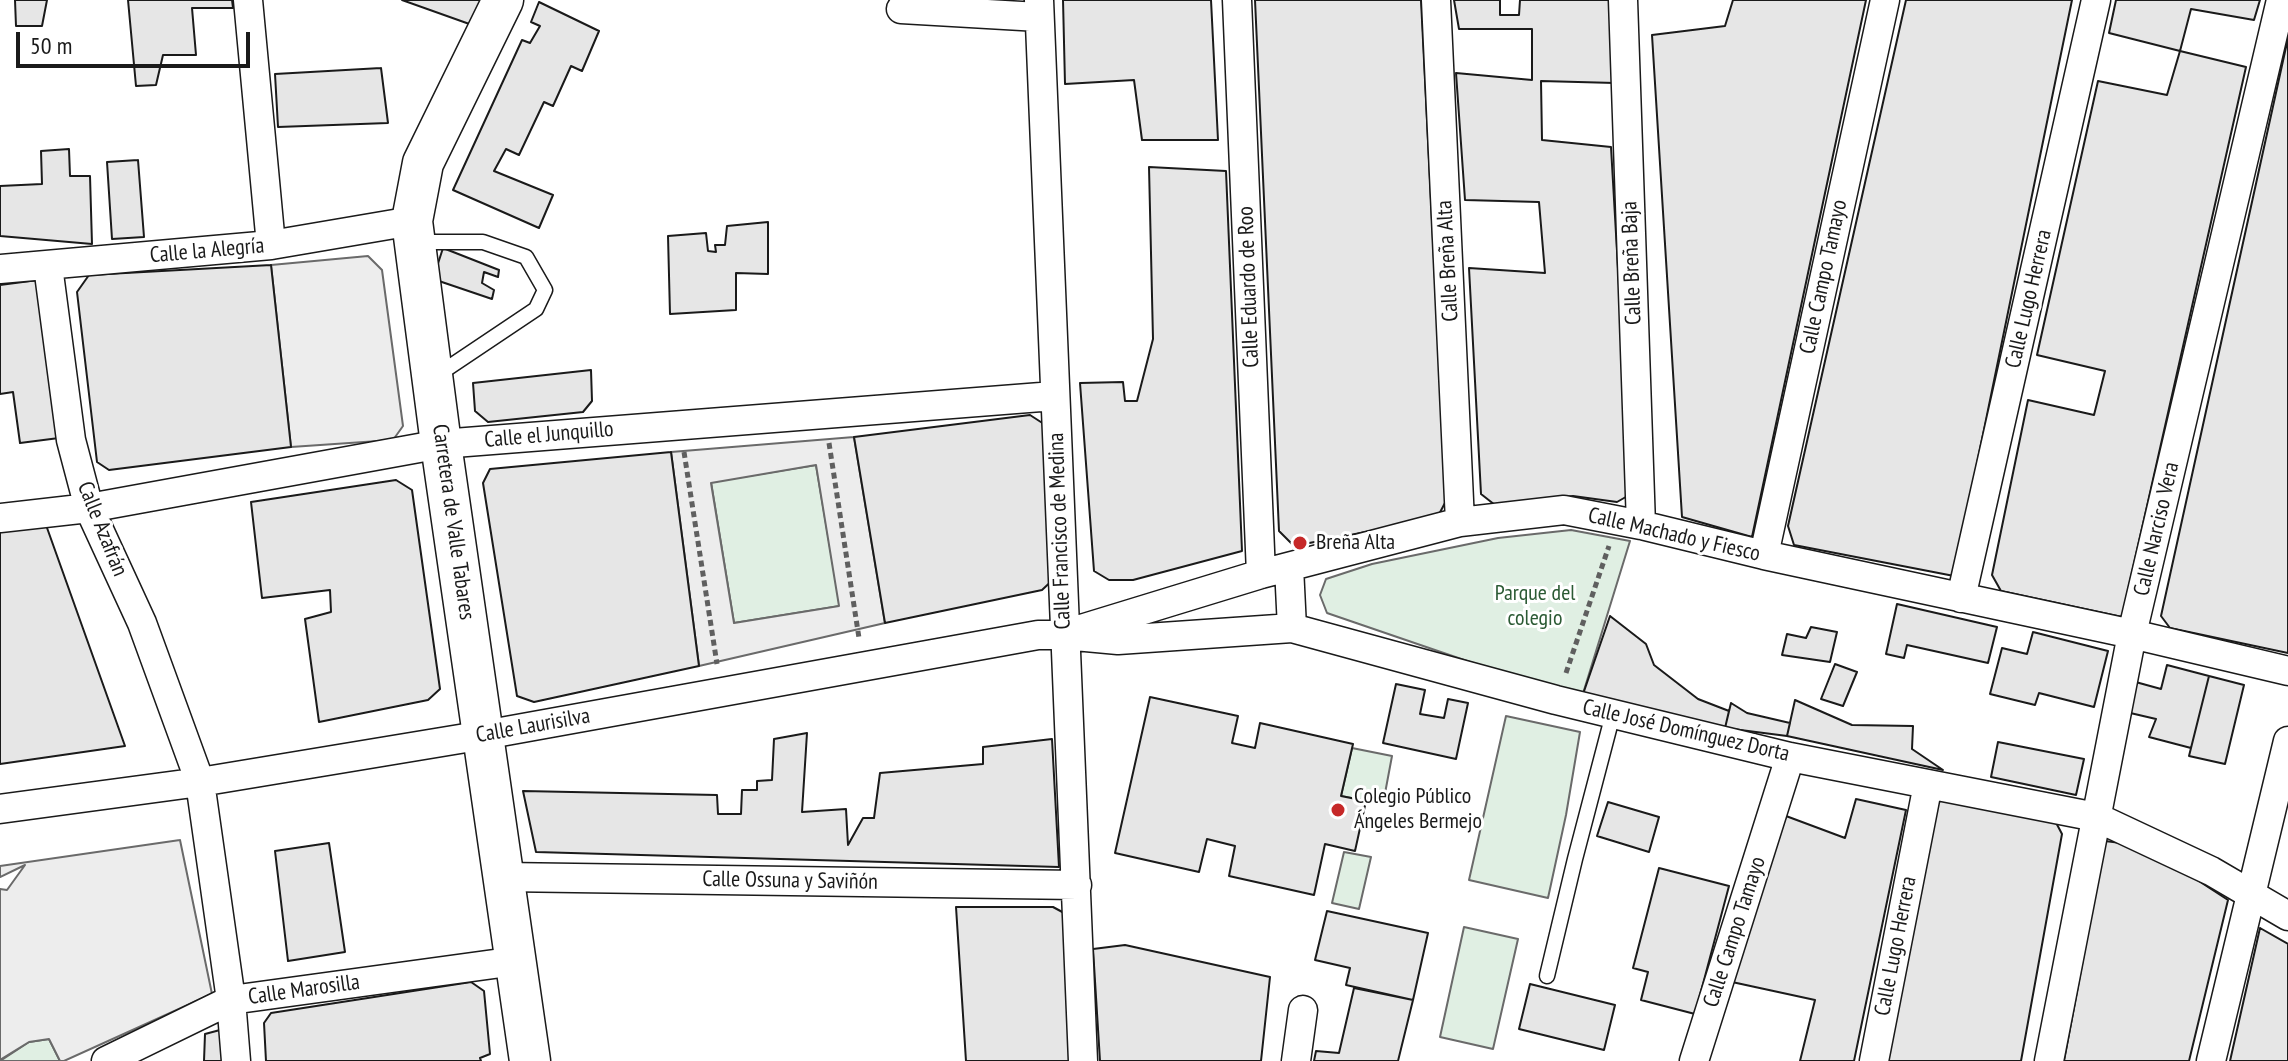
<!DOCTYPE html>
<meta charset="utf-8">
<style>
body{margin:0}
#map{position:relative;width:2288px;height:1061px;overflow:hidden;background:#fff;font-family:"PT Sans Narrow",sans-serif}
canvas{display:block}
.scale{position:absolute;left:16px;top:32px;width:234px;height:36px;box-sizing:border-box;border:4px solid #1a1a1a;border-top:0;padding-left:10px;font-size:24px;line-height:28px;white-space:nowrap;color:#1a1a1a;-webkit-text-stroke:6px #fff;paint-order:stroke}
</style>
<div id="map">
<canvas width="2288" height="1061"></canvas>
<div class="scale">50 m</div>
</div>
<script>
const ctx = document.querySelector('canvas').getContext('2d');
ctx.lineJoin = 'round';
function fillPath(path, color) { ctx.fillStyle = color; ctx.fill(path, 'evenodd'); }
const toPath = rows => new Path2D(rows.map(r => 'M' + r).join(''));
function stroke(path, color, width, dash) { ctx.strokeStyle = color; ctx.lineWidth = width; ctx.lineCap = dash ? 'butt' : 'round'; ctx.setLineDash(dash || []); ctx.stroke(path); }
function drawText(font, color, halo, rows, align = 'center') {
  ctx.font = font + ' "PT Sans Narrow",sans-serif'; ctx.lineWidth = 6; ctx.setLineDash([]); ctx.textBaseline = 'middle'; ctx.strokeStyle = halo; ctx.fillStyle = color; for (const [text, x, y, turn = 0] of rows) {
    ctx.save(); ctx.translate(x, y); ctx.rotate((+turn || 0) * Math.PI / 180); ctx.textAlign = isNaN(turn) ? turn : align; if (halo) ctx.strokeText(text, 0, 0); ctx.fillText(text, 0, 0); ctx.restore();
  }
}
const green = toPath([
 [816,465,840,606,734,623,711,482,816,465],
 [1571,530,1630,541,1581,700,1327,613,1320,595,1326,579,1372,564,1498,538,1571,530],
 [1506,716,1580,732,1566,815,1548,898,1469,880,1506,716],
 [1352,748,1392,756,1383,804,1341,796,1352,748],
 [1344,852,1371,857,1359,909,1332,903,1344,852],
 [1464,927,1518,939,1493,1049,1440,1037,1464,927],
 [49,1039,60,1061,0,1061,29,1042,49,1039]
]);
const parking = toPath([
 [368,256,382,270,403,426,393,440,291,447,271,265,368,256],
 [854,437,885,623,699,666,671,452,854,437],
 [816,465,839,606,734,623,711,483,816,465],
 [180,840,212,994,64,1061,60,1061,49,1039,29,1042,0,1060,0,889,7,890,25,865,0,877,0,866,180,840]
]);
const building = toPath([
 [15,0,47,0,42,26,16,26,15,0],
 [128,0,232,0,233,8,192,8,196,55,163,55,156,85,136,86,128,0],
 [402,0,487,0,475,26,402,0],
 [1063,0,1211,0,1218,140,1142,140,1134,80,1065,84,1063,0],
 [1255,0,1421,0,1446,501,1437,518,1294,546,1279,531,1255,0],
 [1454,0,1500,0,1500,15,1519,15,1520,0,1612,0,1615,83,1541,81,1542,140,1611,147,1631,494,1617,502,1573,496,1495,505,1481,494,1469,268,1545,273,1539,202,1465,200,1456,73,1532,80,1532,29,1459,29,1454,0],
 [1733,0,1866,0,1752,537,1682,517,1652,35,1725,26,1733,0],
 [1906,0,2072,0,1954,576,1794,545,1788,526,1906,0],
 [2116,0,2260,0,2254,20,2191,9,2180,51,2109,33,2116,0],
 [539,2,599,31,582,71,571,66,553,106,544,102,519,155,506,149,494,171,553,195,539,228,453,190,522,40,530,43,540,26,531,22,539,2],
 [2288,38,2288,653,2170,628,2161,616,2288,38],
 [2180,51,2246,67,2122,617,2001,591,1992,575,2028,400,2094,415,2105,371,2037,355,2098,81,2167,95,2180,51],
 [381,68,388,123,278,127,275,74,381,68],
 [69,149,70,176,90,176,92,244,0,236,0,186,42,184,41,151,69,149],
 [138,160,144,237,112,239,107,162,138,160],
 [1149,167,1226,171,1242,551,1133,580,1109,580,1094,571,1080,383,1123,382,1125,401,1137,401,1153,339,1149,167],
 [768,222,768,274,736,273,736,310,670,314,668,236,706,233,708,251,716,252,715,245,725,245,727,226,768,222],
 [443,248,499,270,498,277,484,272,482,283,494,290,492,299,433,279,443,248],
 [271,265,291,447,109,470,97,462,77,292,89,275,271,265],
 [38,280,59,438,20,443,13,392,0,394,0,285,38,280],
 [591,370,592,401,583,412,488,422,475,411,473,383,591,370],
 [1030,415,1047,426,1057,576,1042,590,885,623,854,437,1030,415],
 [671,452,699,666,534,702,517,696,483,483,490,469,671,452],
 [396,480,412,490,440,689,428,700,319,722,305,619,331,612,330,590,262,598,251,502,396,480],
 [46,525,125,746,0,764,0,531,46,525],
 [1897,604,1997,627,1988,663,1907,645,1904,658,1886,654,1897,604],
 [1610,616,1646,644,1654,665,1698,699,1729,711,1725,728,1581,700,1610,616],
 [1811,627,1837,632,1830,662,1782,655,1787,634,1806,638,1811,627],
 [2033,632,2108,651,2094,707,2039,693,2035,705,1990,694,2002,648,2027,654,2033,632],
 [1835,664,1857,672,1843,706,1821,699,1835,664],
 [2167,665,2209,676,2191,748,2149,737,2156,719,2126,712,2132,681,2161,689,2167,665],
 [2209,676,2244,685,2225,764,2189,756,2209,676],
 [1396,684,1425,690,1420,714,1444,718,1448,699,1468,703,1456,759,1383,743,1396,684],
 [1150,697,1238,716,1232,743,1255,748,1260,723,1353,744,1341,796,1366,801,1355,851,1325,844,1314,895,1229,876,1235,846,1207,839,1199,872,1115,853,1150,697],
 [1795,700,1852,725,1913,726,1912,749,1943,770,1787,736,1795,700],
 [1731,703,1747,713,1790,723,1787,736,1725,728,1731,703],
 [807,733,802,812,846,809,848,845,863,818,874,818,880,773,983,764,983,747,1052,739,1059,867,536,852,523,791,717,795,718,814,741,814,742,790,757,790,757,781,772,780,774,739,807,733],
 [1998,742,2084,759,2076,795,1991,777,1998,742],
 [1952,798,2053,817,2062,834,2021,1061,1884,1061,1932,801,1952,798],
 [1856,799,1906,810,1854,1061,1800,1061,1815,1000,1732,982,1786,816,1845,838,1856,799],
 [1608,802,1659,817,1649,852,1597,836,1608,802],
 [2105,841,2145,846,2228,900,2189,1061,2064,1061,2105,841],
 [329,843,345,952,288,961,275,851,329,843],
 [1659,868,1729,886,1695,1014,1641,1000,1648,972,1633,968,1659,868],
 [956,907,1053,907,1066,914,1075,1061,966,1061,956,907],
 [1327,911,1428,933,1413,1000,1346,985,1350,968,1315,960,1327,911],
 [2260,928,2288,944,2288,1061,2230,1061,2260,928],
 [1125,945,1270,977,1261,1061,1100,1061,1093,949,1125,945],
 [471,982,484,991,490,1054,480,1058,481,1061,266,1061,264,1023,271,1013,471,982],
 [1530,984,1615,1005,1604,1050,1519,1029,1530,984],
 [1354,988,1413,1000,1398,1061,1314,1061,1316,1051,1339,1053,1354,988],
 [220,1030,228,1061,204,1061,205,1034,220,1030]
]);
const path = toPath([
 [829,443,859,638],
 [684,452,717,664],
 [1566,673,1609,546]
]);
const lane = toPath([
 [417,242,483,242,526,257,545,290,536,309,436,376],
 [1547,976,1575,859,1613,714]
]);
const street = toPath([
 [248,0,271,245],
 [1039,0,1083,1061],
 [1237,0,1261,574],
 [1436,0,1460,522],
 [1623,0,1641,525],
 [901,9,1039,17],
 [48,266,71,440,89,508,142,623,200,782,231,1000,236,1061],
 [0,269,271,245,412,221],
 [0,518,89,508,441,444,1054,396],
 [1764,555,1885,0],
 [1289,567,1292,628],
 [1961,598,2096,0],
 [1078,630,1261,574,1460,522,1564,510,1641,525,1764,555,2132,634,2288,671],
 [0,809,200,782,484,735,1038,635,1064,635,1118,640,1292,628,1556,700,1790,757,2096,817,2211,871,2288,916],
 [503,877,1077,885],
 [106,1061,231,1000,516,961],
 [1296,1061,1303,1010],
 [1694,1061,1790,757],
 [1874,1061,1928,784],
 [2049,1061,2132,634,2281,0],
 [2211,1061,2288,741]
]);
const secondary = toPath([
 [503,0,423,163,412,221,441,444,530,1061]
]);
const markers = [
 [1300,543,8,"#c62828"],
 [1338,810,8,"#c62828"]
];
const streetNames = [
 ["Calle la Alegría",207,251,-5],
 ["Calle Breña Alta",1448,261,-93],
 ["Calle Breña Baja",1632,263,-92],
 ["Calle Campo Tamayo",1824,277,-78],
 ["Calle Eduardo de Roo",1249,287,-92],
 ["Calle Lugo Herrera",2029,299,-77],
 ["Calle el Junquillo",549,435,-5],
 ["Carretera de Valle Tabares",453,522,82],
 ["Calle Azafrán",102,529,68],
 ["Calle Narciso Vera",2157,529,-77],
 ["Calle Francisco de Medina",1060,531,-92],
 ["Calle Machado y Fiesco",1674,535,13],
 ["Calle Laurisilva",533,726,-10],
 ["Calle José Domínguez Dorta",1686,731,13],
 ["Calle Ossuna y Saviñón",790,881,1],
 ["Calle Campo Tamayo",1735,932,-72],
 ["Calle Lugo Herrera",1896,946,-79],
 ["Calle Marosilla",304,990,-8]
];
const poiNames = [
 ["Breña Alta",1316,543],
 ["Colegio Público",1354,797],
 ["Ángeles Bermejo",1354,822]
];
const parkNames = [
 ["Parque del",1535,594],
 ["colegio",1535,619]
];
fillPath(green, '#e0efe3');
stroke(green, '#6a6a6a', 2);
fillPath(parking, '#ededed');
stroke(parking, '#6a6a6a', 2);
fillPath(building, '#e6e6e6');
stroke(building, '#1a1a1a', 2);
stroke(lane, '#1a1a1a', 17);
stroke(street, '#1a1a1a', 31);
stroke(secondary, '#1a1a1a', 43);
stroke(path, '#5f5f5f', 5, [6, 4]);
stroke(lane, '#fff', 14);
stroke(street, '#fff', 28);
stroke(secondary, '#fff', 40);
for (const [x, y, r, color] of markers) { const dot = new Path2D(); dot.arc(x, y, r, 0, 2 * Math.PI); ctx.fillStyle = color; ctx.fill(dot); stroke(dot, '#fff', 3); }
drawText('22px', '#1a1a1a', '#fff', streetNames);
drawText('22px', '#1a1a1a', '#fff', poiNames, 'left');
drawText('22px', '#2b5a34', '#fff', parkNames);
</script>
